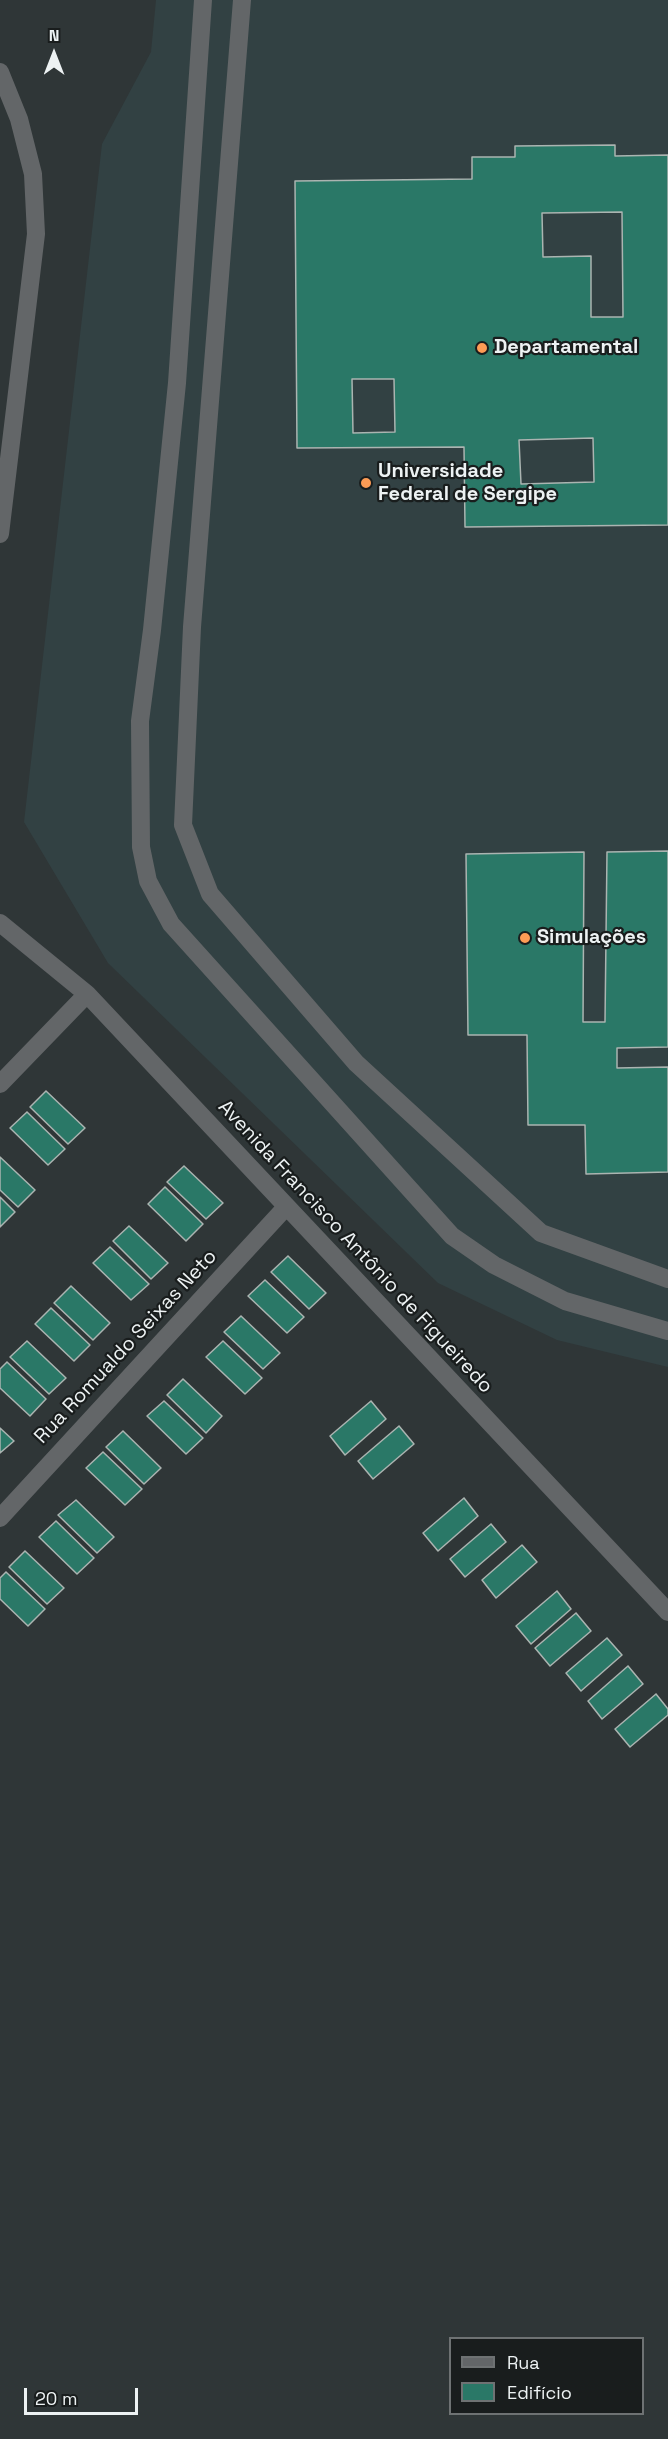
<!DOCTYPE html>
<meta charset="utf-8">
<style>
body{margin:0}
#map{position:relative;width:668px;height:2439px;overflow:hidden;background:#2f3637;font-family:"Space Grotesk",sans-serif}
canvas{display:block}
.legend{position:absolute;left:449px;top:2337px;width:195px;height:78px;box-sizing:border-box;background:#191d1d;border:2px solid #6e7273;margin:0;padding:8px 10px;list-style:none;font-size:18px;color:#edf2f3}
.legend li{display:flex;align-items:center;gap:12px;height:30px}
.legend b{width:30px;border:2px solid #6e7273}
.north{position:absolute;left:24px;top:24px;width:60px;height:60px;-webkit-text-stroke:4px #191d1d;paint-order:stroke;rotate:0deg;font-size:16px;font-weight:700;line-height:24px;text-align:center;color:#edf2f3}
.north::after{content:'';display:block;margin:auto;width:21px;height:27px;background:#edf2f3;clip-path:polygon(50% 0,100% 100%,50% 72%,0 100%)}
.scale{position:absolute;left:24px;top:2388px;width:114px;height:27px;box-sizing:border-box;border:3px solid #edf2f3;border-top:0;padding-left:8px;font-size:18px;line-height:21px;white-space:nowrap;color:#edf2f3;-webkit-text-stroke:4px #191d1d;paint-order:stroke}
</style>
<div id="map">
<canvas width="668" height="2439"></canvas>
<ul class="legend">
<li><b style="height:8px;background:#636668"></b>Rua</li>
<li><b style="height:16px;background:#2a7867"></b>Edifício</li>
</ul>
<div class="north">N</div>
<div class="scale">20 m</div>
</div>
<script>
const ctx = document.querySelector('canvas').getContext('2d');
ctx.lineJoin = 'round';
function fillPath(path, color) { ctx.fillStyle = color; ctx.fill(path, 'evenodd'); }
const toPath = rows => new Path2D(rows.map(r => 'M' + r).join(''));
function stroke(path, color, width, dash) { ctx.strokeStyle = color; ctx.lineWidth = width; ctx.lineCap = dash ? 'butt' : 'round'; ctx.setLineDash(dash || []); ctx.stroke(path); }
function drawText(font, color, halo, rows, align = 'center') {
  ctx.font = font + ' "Space Grotesk",sans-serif'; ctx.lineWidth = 4.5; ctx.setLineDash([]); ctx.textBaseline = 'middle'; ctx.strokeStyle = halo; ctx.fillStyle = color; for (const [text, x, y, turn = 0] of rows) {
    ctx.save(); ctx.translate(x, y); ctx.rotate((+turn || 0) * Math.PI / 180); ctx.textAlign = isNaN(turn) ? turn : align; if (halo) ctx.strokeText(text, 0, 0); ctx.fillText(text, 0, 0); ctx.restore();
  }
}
const built = toPath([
 [156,0,668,0,668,1367,557,1340,438,1283,108,963,24,822,102,144,151,52]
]);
const building = toPath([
 [615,145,615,156,668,155,668,525,465,527,464,447,297,448,295,181,472,179,472,157,515,157,515,146,615,145],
 [622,212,623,317,591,317,591,256,543,257,542,213,622,212],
 [352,379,394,379,395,432,353,433,352,379],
 [593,438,594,482,521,484,519,440,593,438],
 [668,851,668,1047,617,1048,617,1068,668,1067,668,1172,586,1174,585,1125,528,1125,527,1035,468,1035,466,854,584,852,583,1022,605,1022,607,852,668,851],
 [46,1091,85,1128,68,1144,30,1107,46,1091],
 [27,1112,65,1149,48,1165,10,1128,27,1112],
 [0,1157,35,1190,18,1207,0,1190,0,1157],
 [184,1166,223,1203,206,1219,167,1182,184,1166],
 [165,1187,203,1224,186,1241,148,1204,165,1187],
 [0,1197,15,1212,0,1227,0,1197],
 [129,1226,168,1263,151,1279,113,1241,129,1226],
 [110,1247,149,1284,131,1300,93,1263,110,1247],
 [288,1256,326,1293,309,1309,271,1272,288,1256],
 [265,1280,304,1317,287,1333,248,1296,265,1280],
 [71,1286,110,1323,93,1340,54,1303,71,1286],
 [51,1308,90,1345,74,1361,35,1324,51,1308],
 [241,1316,280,1353,263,1369,224,1332,241,1316],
 [27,1341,66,1378,49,1394,10,1357,27,1341],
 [223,1341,262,1378,245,1394,206,1357,223,1341],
 [7,1362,46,1399,30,1416,0,1388,0,1369,7,1362],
 [183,1379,222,1416,206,1433,167,1395,183,1379],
 [164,1401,203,1438,186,1454,147,1416,164,1401],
 [371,1401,386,1419,345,1455,330,1436,371,1401],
 [399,1426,414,1444,373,1479,358,1461,399,1426],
 [0,1428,14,1441,0,1453,0,1428],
 [123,1431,161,1468,144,1484,106,1447,123,1431],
 [103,1452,142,1489,125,1505,86,1468,103,1452],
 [464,1498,478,1516,438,1551,423,1533,464,1498],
 [76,1500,114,1537,97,1553,58,1515,76,1500],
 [56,1521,94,1558,77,1574,39,1537,56,1521],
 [491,1524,506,1542,465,1577,450,1559,491,1524],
 [522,1545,537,1562,496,1598,482,1580,522,1545],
 [25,1551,64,1588,47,1604,9,1567,25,1551],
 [6,1572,45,1609,28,1626,0,1599,0,1578,6,1572],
 [557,1591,571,1609,531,1644,516,1626,557,1591],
 [576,1613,591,1631,550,1666,535,1648,576,1613],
 [607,1638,622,1655,581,1691,566,1673,607,1638],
 [628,1666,643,1684,602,1719,588,1701,628,1666],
 [656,1694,668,1709,668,1715,630,1747,615,1729,656,1694]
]);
const minor = toPath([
 [203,0,177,383,152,630,140,721,141,847,148,881,171,924,452,1236,494,1265,565,1301,668,1331],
 [242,0,192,627,183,825,210,894,356,1063,541,1233,668,1279],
 [0,72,19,119,33,174,36,234,0,534],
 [0,923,87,994,668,1612],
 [0,1084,87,994],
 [0,1518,286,1207]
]);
const markers = [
 [482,348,6,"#fd9c55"],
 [366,483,6,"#fd9c55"],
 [525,938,6,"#fd9c55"]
];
const poiNames = [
 ["Departamental",494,348],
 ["Universidade",378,472],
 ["Federal de Sergipe",378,495],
 ["Simulações",537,938]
];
const streetNames = [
 ["Avenida Francisco Antônio de Figueiredo",355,1247,47],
 ["Rua Romualdo Seixas Neto",126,1347,-47]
];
fillPath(built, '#324143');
fillPath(building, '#2a7867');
stroke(building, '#abb4b1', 1.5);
stroke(minor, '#636668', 18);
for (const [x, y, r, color] of markers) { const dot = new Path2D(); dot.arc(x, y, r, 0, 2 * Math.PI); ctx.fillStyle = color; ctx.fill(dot); stroke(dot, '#191d1d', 2); }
drawText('bold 20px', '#edf2f3', '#191d1d', poiNames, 'left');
drawText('20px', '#edf2f3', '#191d1d', streetNames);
</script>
